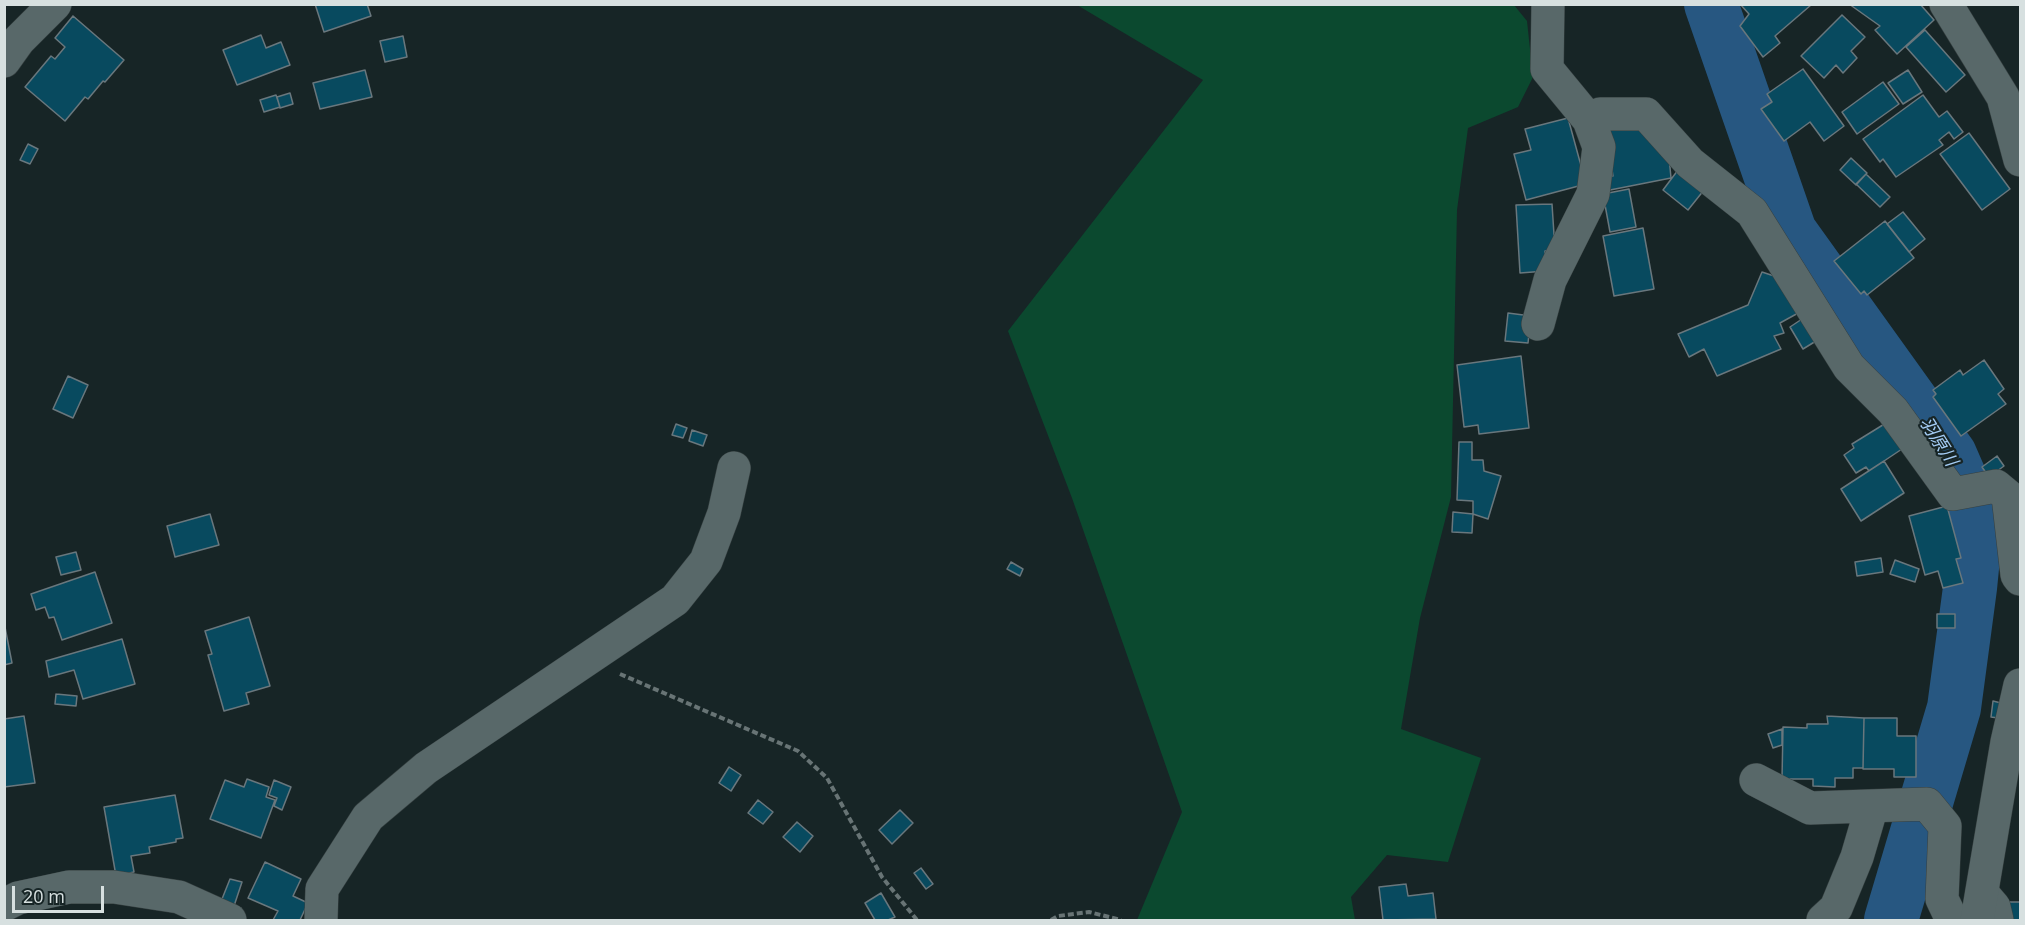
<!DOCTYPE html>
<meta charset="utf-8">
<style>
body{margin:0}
#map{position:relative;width:2025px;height:925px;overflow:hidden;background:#172526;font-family:"Open Sans",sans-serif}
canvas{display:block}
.frame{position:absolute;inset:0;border:6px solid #d7e0e0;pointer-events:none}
.scale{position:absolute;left:12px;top:886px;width:92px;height:27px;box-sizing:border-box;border:3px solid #d7e0e0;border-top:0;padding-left:8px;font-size:18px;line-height:21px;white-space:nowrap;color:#d7e0e0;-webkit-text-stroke:4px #172526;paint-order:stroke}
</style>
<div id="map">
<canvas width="2025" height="925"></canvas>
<div class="frame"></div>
<div class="scale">20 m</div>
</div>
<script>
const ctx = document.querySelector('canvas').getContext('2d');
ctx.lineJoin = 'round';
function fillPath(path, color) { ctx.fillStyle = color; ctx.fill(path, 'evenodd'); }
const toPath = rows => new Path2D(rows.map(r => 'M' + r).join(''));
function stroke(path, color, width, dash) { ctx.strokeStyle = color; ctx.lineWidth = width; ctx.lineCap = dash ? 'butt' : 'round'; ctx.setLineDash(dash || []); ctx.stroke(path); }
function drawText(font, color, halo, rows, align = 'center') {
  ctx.font = font + ' "Open Sans","Noto Sans JP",sans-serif'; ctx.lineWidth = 4.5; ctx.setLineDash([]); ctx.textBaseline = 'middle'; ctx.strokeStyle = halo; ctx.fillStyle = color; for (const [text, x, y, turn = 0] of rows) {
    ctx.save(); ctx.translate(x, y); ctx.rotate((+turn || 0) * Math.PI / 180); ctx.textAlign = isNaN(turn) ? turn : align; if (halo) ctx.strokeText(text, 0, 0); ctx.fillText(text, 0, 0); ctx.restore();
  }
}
const green = toPath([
 [1077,5,1514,5,1527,21,1533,77,1518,107,1468,128,1457,210,1451,497,1420,618,1401,729,1481,758,1448,862,1387,855,1351,897,1355,920,1137,920,1182,812,1072,498,1008,331,1203,80]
]);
const river = toPath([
 [1711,4,1790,232,1950,455,1977,517,1970,588,1954,708,1891,920]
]);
const building = toPath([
 [315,4,367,4,371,16,324,32,315,4],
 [1740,4,1810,4,1811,5,1775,36,1780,43,1763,57,1740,26,1749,14,1740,4],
 [1849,4,1920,4,1934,20,1897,54,1875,30,1880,26,1849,4],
 [1842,15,1865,37,1851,51,1857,58,1843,73,1836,65,1824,78,1801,56,1842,15],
 [73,16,124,60,105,82,103,81,88,99,85,97,65,121,25,87,51,56,55,59,65,47,55,38,73,16],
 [1925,30,1965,75,1946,92,1906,47,1925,30],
 [261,35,266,48,281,42,290,65,237,85,223,50,261,35],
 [403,36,407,57,385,62,380,41,403,36],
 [1803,69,1844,126,1824,141,1810,122,1784,141,1761,109,1772,102,1767,94,1803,69],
 [365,70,372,97,320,109,313,83,365,70],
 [1908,70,1922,92,1903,104,1888,83,1908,70],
 [1883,82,1899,104,1857,134,1842,112,1883,82],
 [290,93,293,104,280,108,277,97,290,93],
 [276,95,280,107,264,112,260,100,276,95],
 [1923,95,1939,117,1947,111,1963,132,1954,139,1949,132,1939,140,1943,145,1896,177,1883,159,1880,162,1863,139,1923,95],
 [1568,118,1586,184,1526,200,1514,154,1531,150,1525,129,1568,118],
 [1636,125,1669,157,1671,178,1605,191,1604,177,1613,176,1606,130,1636,125],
 [1969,133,2010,189,1982,210,1940,154,1969,133],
 [28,144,38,149,30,164,20,160,28,144],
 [1851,158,1867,173,1856,185,1840,170,1851,158],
 [1678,170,1704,190,1688,210,1663,190,1678,170],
 [1866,174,1890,197,1880,207,1856,184,1866,174],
 [1629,189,1636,227,1610,232,1603,194,1629,189],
 [1552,204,1555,250,1545,251,1546,271,1520,273,1516,205,1552,204],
 [1903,212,1925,239,1909,252,1887,224,1903,212],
 [1885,221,1914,258,1867,295,1864,291,1861,294,1834,261,1885,221],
 [1643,228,1654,289,1614,296,1603,236,1643,228],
 [1762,272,1777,277,1800,312,1780,323,1784,333,1774,336,1781,349,1717,376,1704,349,1689,357,1678,334,1748,305,1762,272],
 [1508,313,1531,316,1528,343,1505,341,1508,313],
 [1802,319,1816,341,1803,349,1790,327,1802,319],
 [1521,356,1529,428,1479,434,1478,425,1464,427,1457,365,1521,356],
 [1984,360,2004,389,1998,394,2006,404,1961,436,1933,397,1936,394,1933,390,1960,370,1963,375,1984,360],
 [68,376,88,385,73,418,53,409,68,376],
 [1886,423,1902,449,1869,471,1866,467,1856,473,1844,455,1854,448,1852,444,1886,423],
 [676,424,687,428,683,438,672,435,676,424],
 [692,430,707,435,703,446,689,441,692,430],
 [1459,442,1472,442,1472,460,1483,460,1484,471,1501,476,1488,519,1473,514,1473,501,1457,500,1459,442],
 [1997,456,2004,466,1989,477,1982,467,1997,456],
 [1884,461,1904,493,1861,521,1841,489,1884,461],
 [1947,506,1961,558,1956,559,1963,583,1943,588,1938,571,1925,575,1909,516,1947,506],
 [1453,512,1473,514,1472,533,1452,532,1453,512],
 [210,514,219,545,175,557,167,526,210,514],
 [76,552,81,570,61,575,56,557,76,552],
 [1881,558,1883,572,1857,576,1855,562,1881,558],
 [1895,560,1919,569,1915,582,1890,574,1895,560],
 [1011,562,1023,569,1020,576,1007,569,1011,562],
 [95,572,112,623,62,640,54,617,49,618,45,607,36,610,31,594,95,572],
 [1937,614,1955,614,1955,628,1937,628,1937,614],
 [249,617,270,686,246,693,249,704,224,711,208,655,212,654,205,631,249,617],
 [4,622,12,663,4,665,4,622],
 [122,639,135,684,83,699,74,670,49,677,46,661,122,639],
 [56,694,77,696,76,706,55,704,56,694],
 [1993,701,2001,703,1998,718,1991,717,1993,701],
 [24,716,35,783,4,787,4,719,24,716],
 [1827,716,1864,718,1863,768,1853,768,1853,778,1835,778,1835,787,1813,786,1813,779,1782,779,1783,727,1807,728,1807,724,1828,724,1827,716],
 [1864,718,1897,718,1897,736,1916,736,1916,777,1894,777,1894,769,1863,769,1864,718],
 [1782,729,1782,745,1773,748,1768,734,1782,729],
 [729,767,741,775,731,791,719,783,729,767],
 [247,779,269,787,266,797,275,800,261,838,210,819,225,780,244,787,247,779],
 [274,780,291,787,282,810,274,806,277,798,269,795,274,780],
 [175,795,183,838,176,839,176,842,149,847,150,853,131,856,134,872,116,876,104,807,175,795],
 [758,800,773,812,763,824,748,813,758,800],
 [900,810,913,823,892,844,879,830,900,810],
 [797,822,813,836,800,852,783,837,797,822],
 [265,862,301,879,293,896,308,903,300,920,273,920,278,911,248,898,265,862],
 [921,868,933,884,926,889,914,873,921,868],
 [230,879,242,882,234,906,241,908,239,914,220,904,230,879],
 [1406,884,1408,896,1433,893,1436,919,1383,920,1379,887,1406,884],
 [881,893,895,917,888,920,875,920,865,903,881,893],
 [2005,902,2020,902,2020,920,2004,920,2005,902]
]);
const path = toPath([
 [620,674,798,751,827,778,882,877,917,920],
 [1051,920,1058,916,1089,912,1121,920]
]);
const street = toPath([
 [4,61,19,40,55,4],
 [1589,120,1600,114,1646,114,1690,163,1752,212,1849,367,1893,411,1953,494,1996,486,2008,496,2017,575,2020,579],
 [1538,324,1550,280,1593,194,1599,147,1589,120,1547,69,1548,4],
 [1756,780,1810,808,1927,804,1945,826,1942,899,1952,920],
 [1982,893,1994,907,1997,920],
 [4,905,18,898,69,887,114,887,179,897,230,920],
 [321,920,322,889,368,817,426,768,675,600,706,561,724,513,734,468],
 [1823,920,1836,908,1857,857,1872,806]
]);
const secondary = toPath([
 [1946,4,2003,97,2020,160],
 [1977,920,2007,742,2020,685]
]);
const waterNames = [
 ["羽原川",1938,442,58]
];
fillPath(green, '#0b492f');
stroke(river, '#275781', 54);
fillPath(building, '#084a5f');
stroke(building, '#69777d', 1.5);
stroke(street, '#364041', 34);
stroke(secondary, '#364041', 34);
stroke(path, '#687475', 4, [6, 3]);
stroke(street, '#586869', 33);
stroke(secondary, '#586869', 33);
drawText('italic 18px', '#a4ccf4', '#172526', waterNames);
</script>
